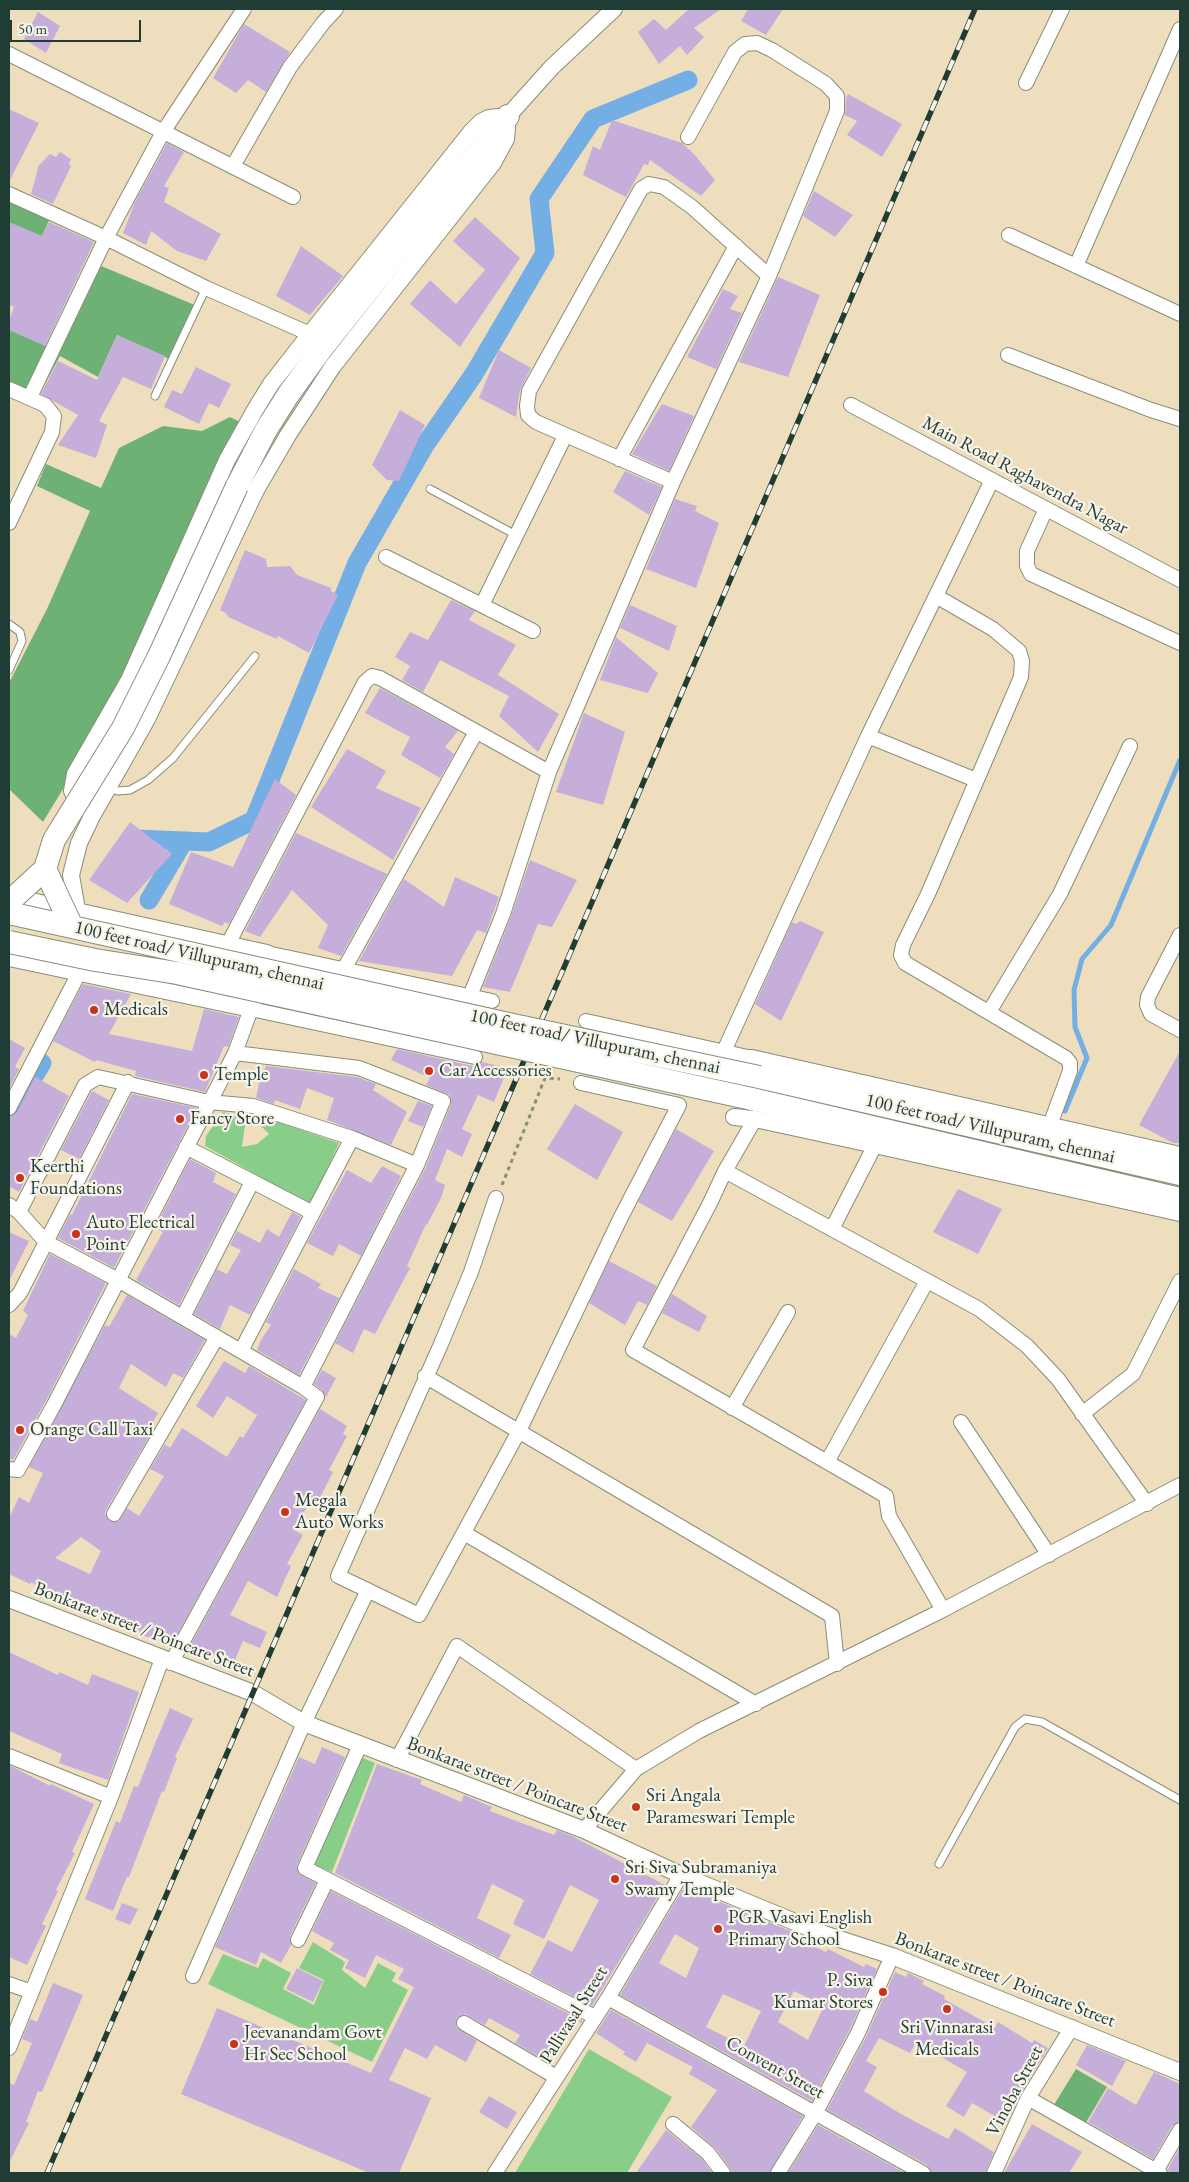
<!DOCTYPE html>
<style>
body{margin:0}
#map{position:relative;width:1189px;height:2182px;overflow:hidden;background:#efdebd;font-family:"EB Garamond",serif}
canvas{display:block}
.frame{position:absolute;inset:0;border:10px solid #1f3d34;pointer-events:none}
.scale{position:absolute;left:10px;top:20px;width:131px;height:22px;box-sizing:border-box;border:2px solid #1f3d34;border-top:0;padding-left:6px;font-size:15px;line-height:18px;white-space:nowrap;color:#1f3d34;-webkit-text-stroke:4px #f7f3e8;paint-order:stroke}
</style>
<div id="map">
<canvas width="1189" height="2182"></canvas>
<div class="frame"></div>
<div class="scale">50 m</div>
</div>
<script>
const ctx = document.querySelector('canvas').getContext('2d');
ctx.lineJoin = 'round';
function fillPath(path, color) { ctx.fillStyle = color; ctx.fill(path, 'evenodd'); }
const toPath = rows => new Path2D(rows.map(r => 'M' + r).join(''));
function stroke(path, color, width, dash) { ctx.strokeStyle = color; ctx.lineWidth = width; ctx.lineCap = dash ? 'butt' : 'round'; ctx.setLineDash(dash || []); ctx.stroke(path); }
function drawText(font, color, halo, rows, align = 'center') {
  ctx.font = font + ' "EB Garamond",serif'; ctx.lineWidth = 4.5; ctx.setLineDash([]); ctx.textBaseline = 'middle'; ctx.strokeStyle = halo; ctx.fillStyle = color; for (const [text, x, y, turn = 0] of rows) {
    ctx.save(); ctx.translate(x, y); ctx.rotate((+turn || 0) * Math.PI / 180); ctx.textAlign = isNaN(turn) ? turn : align; if (halo) ctx.strokeText(text, 0, 0); ctx.fillText(text, 0, 0); ctx.restore();
  }
}
const green = toPath([
 [223,1112,246,1118,242,1147,257,1144,269,1134,260,1125,266,1118,339,1143,311,1205,205,1146,206,1136],
 [358,1756,375,1763,332,1872,315,1865],
 [313,1942,345,1962,342,1970,365,1988,378,1963,396,1973,392,1981,408,1990,372,2062,208,1984,223,1954,258,1968,263,1958,291,1973,283,1989,314,2005,324,1980,299,1968],
 [589,2049,672,2097,627,2173,515,2173]
]);
const forest = toPath([
 [9,194,52,214,42,236,9,242],
 [94,263,197,306,171,360,117,335,98,377,60,356,39,395,32,392],
 [9,329,49,347,27,396,9,388],
 [230,417,242,423,129,680,43,822,9,789,9,683,47,609,90,511,37,486,46,464,101,488,119,448,163,426,202,431],
 [1076,2069,1107,2087,1084,2126,1052,2108]
]);
const stream = toPath([
 [1065,1111,1087,1058,1075,1027,1074,990,1082,959,1111,925,1180,760]
]);
const canal = toPath([
 [135,839,209,842,254,820,357,563,425,445,474,374,545,253,539,199,593,119,688,80],
 [149,900,184,841],
 [9,1117,42,1063]
]);
const building = toPath([
 [689,9,721,9,694,28,704,37,687,55,680,46,659,64,638,32,654,19,666,30],
 [748,9,783,9,766,35,741,21],
 [38,12,60,26,46,53,24,39],
 [244,24,290,52,266,92,248,80,236,93,213,78],
 [848,94,902,124,882,157,847,135,857,121,845,115,846,98],
 [9,109,39,123,9,182],
 [612,120,682,143,694,154,715,180,701,196,650,160,648,165,644,164,626,197,583,175,593,146,600,150],
 [167,143,184,152,164,186,169,188,164,202,221,234,206,261,177,251,151,231,146,245,123,233,135,202],
 [60,152,71,159,69,164,71,166,53,204,31,194,39,165,50,154,56,157],
 [814,191,853,215,835,237,803,216],
 [475,217,520,258,460,347,410,304,430,280,456,304,485,270,453,241],
 [9,222,42,236,49,222,94,242,45,346,9,330,9,321,14,307,9,305],
 [301,246,343,276,310,315,276,296],
 [778,277,820,295,788,377,739,362],
 [723,289,738,296,730,309,742,313,716,369,687,357],
 [117,335,165,356,151,389,123,377,99,421,107,425,96,458,58,445,78,415,41,394,58,361,97,380],
 [499,350,531,368,520,390,516,417,479,398],
 [196,367,231,384,219,408,209,403,199,424,164,407,172,390,182,394],
 [662,404,694,416,669,471,632,454],
 [400,410,425,425,399,481,387,480,372,465],
 [625,471,662,487,649,515,613,492],
 [675,499,697,506,695,511,719,523,696,588,646,569],
 [245,550,266,559,267,567,290,566,297,575,331,588,331,591,338,595,309,653,278,636,277,639,261,632,228,617,226,613,220,610],
 [451,600,475,611,469,620,516,645,498,675,559,714,538,752,499,716,509,696,440,660,423,692,402,680,410,666,395,657,410,632,428,640],
 [630,605,677,626,669,651,620,628],
 [616,637,658,673,648,693,600,680],
 [380,688,458,731,445,747,454,754,440,778,401,755,410,737,365,713],
 [584,713,625,732,603,805,556,792],
 [347,749,386,771,376,788,421,808,393,860,311,807],
 [275,779,296,795,229,924,225,922,222,926,169,904,191,852,233,867],
 [130,822,172,854,127,903,89,880],
 [296,833,387,874,341,956,318,948,328,925,292,890,260,937,245,931],
 [530,860,577,880,552,927,538,924,510,992,483,987,511,917],
 [455,877,499,897,486,933,477,930,452,976,359,961,404,879,444,907],
 [800,921,824,932,781,1021,755,1004,792,922,796,924],
 [83,984,131,994,109,1034,192,1051,204,1009,239,1017,228,1047,224,1046,205,1092,135,1076,136,1071,96,1060,95,1062,53,1041],
 [9,1039,25,1048,15,1067,19,1069,9,1089],
 [397,1049,473,1066,482,1062,508,1068,494,1102,478,1095,462,1129,472,1134,462,1157,447,1149,435,1180,445,1185,441,1198,427,1225,426,1224,407,1266,410,1268,375,1334,364,1329,353,1353,335,1343,425,1169,451,1104,450,1095,426,1085,430,1078,391,1060],
 [1180,1051,1180,1143,1173,1143,1139,1125],
 [266,1066,357,1077,376,1084,373,1090,407,1112,391,1145,327,1120,334,1098,307,1088,300,1109,275,1100,274,1104,256,1098,262,1070,264,1071],
 [35,1077,69,1096,19,1192,9,1186,9,1117,17,1112],
 [92,1091,109,1100,79,1159,61,1150],
 [132,1094,197,1108,114,1268,58,1238,70,1214,72,1215],
 [418,1101,432,1106,423,1127,408,1121],
 [575,1104,623,1132,597,1180,547,1149],
 [676,1129,714,1151,672,1221,638,1202],
 [190,1159,216,1173,213,1182,236,1194,179,1305,136,1280,163,1232,155,1228],
 [382,1166,401,1176,361,1256,339,1244,333,1256,307,1243,347,1170,371,1183],
 [958,1189,1002,1209,978,1254,933,1232],
 [292,1212,301,1217,250,1315,230,1305,220,1329,194,1314,217,1269,227,1274,241,1250,230,1245,237,1231,260,1243,267,1229,279,1237],
 [9,1232,29,1241,9,1281],
 [50,1254,106,1283,47,1399,13,1460,9,1458,9,1334,16,1338,28,1315,23,1311],
 [609,1261,657,1286,647,1305,638,1301,625,1325,589,1303],
 [294,1269,321,1284,318,1288,339,1298,299,1375,257,1350,261,1340,271,1325,266,1322],
 [672,1294,707,1316,699,1332,662,1313],
 [127,1295,205,1340,183,1378,173,1373,166,1387,131,1364,119,1388,158,1413,147,1433,150,1435,106,1510,105,1514,109,1521,119,1521,127,1508,139,1516,164,1476,150,1469,165,1444,170,1448,182,1428,227,1457,240,1436,243,1438,257,1415,227,1396,213,1418,196,1406,224,1361,245,1373,249,1366,306,1400,171,1646,134,1632,117,1623,119,1619,79,1600,79,1602,46,1590,31,1582,30,1584,9,1574,9,1518,19,1497,29,1503,43,1473,29,1467,105,1325,109,1327],
 [81,1537,101,1551,90,1574,55,1558],
 [322,1370,336,1378,326,1397,322,1390,314,1384],
 [320,1409,347,1426,343,1434,347,1436,329,1470,333,1472,322,1494,314,1506,309,1503,294,1530,303,1535,287,1564,291,1566,277,1597,248,1581,230,1615,267,1632,260,1648,243,1641,232,1667,219,1661,221,1658,191,1644],
 [9,1652,58,1675,59,1672,88,1685,92,1674,139,1692,108,1780,59,1763,62,1754,9,1731],
 [170,1708,193,1719,175,1757,177,1758,164,1792,162,1791,129,1877,127,1877,113,1911,85,1899,116,1821,120,1823,134,1786,138,1787,156,1741],
 [322,1747,345,1757,297,1865,298,1873,316,1883,290,1936,291,1945,281,1963,261,1952,256,1965,215,1947,299,1757,315,1764],
 [377,1764,422,1780,420,1784,461,1802,464,1795,492,1807,490,1811,519,1822,554,1835,557,1830,572,1836,665,1885,592,2006,530,1974,548,1940,572,1952,599,1900,570,1885,544,1939,513,1924,524,1900,492,1884,477,1918,511,1935,499,1958,335,1873],
 [9,1765,50,1786,51,1784,94,1804,72,1852,75,1853,56,1890,58,1891,42,1924,46,1926,27,1965,9,1957],
 [684,1887,788,1930,796,1934,795,1937,826,1952,828,1949,864,1967,866,1964,877,1969,850,2029,812,2101,620,1995],
 [675,1934,699,1948,686,1978,659,1963],
 [794,1991,824,2006,808,2040,778,2022],
 [723,1994,761,2011,744,2046,706,2027],
 [331,1891,583,2021,581,2023,577,2020,549,2063,515,2043,520,2035,489,2018,485,2025,465,2014,457,2018,456,2027,477,2041,466,2062,435,2045,427,2059,405,2048,389,2080,431,2098,399,2173,369,2173,181,2094,217,2008,371,2073,414,1987,398,1979,404,1969,376,1955,365,1978,345,1968,349,1960,330,1950,334,1943,312,1931],
 [122,1903,138,1909,130,1925,115,1919],
 [297,1968,323,1981,313,2002,286,1989],
 [895,1972,906,1977,908,1973,924,1981,922,1984,945,1996,944,1999,995,2028,998,2022,1032,2043,1034,2040,1048,2048,1020,2094,1007,2123,972,2103,964,2117,946,2106,967,2072,916,2042,910,2053,879,2038,866,2061,877,2067,864,2091,901,2114,948,2139,955,2128,994,2152,985,2173,932,2173,927,2165,827,2110,866,2037],
 [53,1983,83,1995,42,2092,38,2091,26,2122,29,2123,9,2163,9,2083,14,2085,32,2043,22,2039,30,2019,37,2022],
 [611,2010,803,2116,769,2173,732,2173,730,2168,715,2148,691,2127,717,2090,689,2074,693,2067,647,2043,636,2062,623,2054,625,2052,596,2033],
 [1087,2045,1126,2061,1112,2086,1076,2065],
 [1154,2072,1180,2084,1180,2121,1172,2126,1153,2159,1088,2122,1108,2088,1136,2105],
 [489,2096,517,2112,507,2129,479,2112],
 [1032,2124,1082,2152,1069,2173,1004,2173],
 [818,2125,905,2173,788,2173],
 [666,2130,702,2159,712,2173,636,2173],
 [1180,2147,1180,2173,1169,2173,1168,2169]
]);
const path = toPath([
 [502,1185,545,1078,560,1079]
]);
const service = toPath([
 [155,396,206,288],
 [430,489,516,535],
 [9,624,20,632,22,641,9,670],
 [108,788,118,791,130,790,148,780,173,758,255,656],
 [939,1864,1015,1727,1025,1719,1042,1722,1180,1800]
]);
const minor = toPath([
 [9,54,293,197],
 [1026,83,1062,9],
 [233,166,290,67,323,23,336,9],
 [9,194,106,238,206,288,310,334],
 [1009,235,1180,314],
 [1076,266,1180,29],
 [1008,355,1151,410,1180,419],
 [9,389,45,405,54,416,52,432,9,523],
 [30,397,106,238,163,132,244,9],
 [851,405,1180,580],
 [619,459,736,246],
 [673,482,536,422,528,415,527,406,529,391,641,189,649,184,664,187,692,207,769,276],
 [1046,509,1027,551,1027,566,1031,574,1180,643],
 [386,557,533,631],
 [936,596,993,629,1019,651,1022,661,1021,677,928,894,903,945,901,955,905,963,1066,1058,1070,1063,1070,1071,1050,1125],
 [482,605,565,436],
 [868,736,976,780],
 [1180,935,1148,997,1147,1005,1151,1014,1180,1030],
 [228,944,365,682,372,676,380,678,549,772],
 [267,953,492,1001],
 [344,969,476,732],
 [470,996,503,914,549,772,673,482,769,276,837,111,837,96,826,84,772,50,757,43,745,44,735,52,688,137],
 [989,1012,1060,894,1130,746],
 [586,1021,752,1058],
 [724,1051,868,736,992,480],
 [235,1053,359,1068,443,1101,417,1165,303,1387],
 [9,1108,79,973],
 [755,1119,725,1171,710,1203,633,1350,886,1496,889,1516,943,1610],
 [186,1147,313,1213],
 [725,1171,979,1309,1027,1346,1058,1379,1147,1504],
 [496,1198,471,1272,441,1344,338,1576,419,1615,519,1431,620,1219,679,1105,581,1083],
 [9,1205,19,1212,46,1242,118,1280,303,1387,317,1397,171,1663],
 [19,1212,85,1085,98,1077,209,1102,253,1106,352,1138,417,1165],
 [832,1229,875,1145],
 [9,1305,20,1293,128,1082],
 [183,1317,252,1182],
 [241,1351,352,1138],
 [425,1376,832,1616,837,1664],
 [732,1408,788,1312],
 [1082,1414,1133,1374,1180,1281],
 [961,1422,1049,1555],
 [827,1462,927,1281],
 [9,1469,18,1470,55,1403,235,1053,251,1009,475,1057],
 [114,1514,217,1337],
 [464,1533,756,1704],
 [360,1745,305,1868,595,2017],
 [9,1756,111,1797],
 [397,1760,457,1646,636,1769],
 [584,1830,636,1769,699,1731,943,1610,1180,1485],
 [298,1940,327,1880],
 [193,1976,304,1723,368,1590],
 [9,1984,32,1992],
 [608,1998,923,2173],
 [464,2023,556,2077],
 [9,2048,111,1797,162,1659],
 [1028,2098,1160,2173],
 [673,2124,708,2153,723,2173],
 [1156,2171,1180,2130],
 [495,2173,608,1998,681,1875],
 [778,2173,816,2112,858,2033,892,1956],
 [994,2173,1028,2098,1072,2027]
]);
const tertiary = toPath([
 [81,808,72,791,75,774,129,680,227,460,255,410,271,384,310,334,471,132,481,122,489,118,508,116],
 [9,896,267,953,251,1009,9,958],
 [77,910,71,875,79,843,92,816,147,719,256,490,288,435,333,366,493,163,506,139,508,116,552,67,614,9],
 [752,1058,1180,1155],
 [734,1117,755,1119,875,1145,1180,1213],
 [9,1599,253,1693,304,1723,584,1830,681,1875,824,1934,892,1956,1180,2072]
]);
const trunk = toPath([
 [237,486,266,430,288,395,322,348,508,116],
 [759,1077,1180,1174],
 [752,1099,1180,1199]
]);
const rail = toPath([
 [47,2173,975,9]
]);
const trunkBridge = toPath([
 [45,869,72,927],
 [9,902,45,869,54,840,123,728,159,656,237,486],
 [9,913,513,1025,759,1077],
 [9,942,95,960,177,973,752,1099]
]);
const markers = [
 [94,1010,5,"#c8321e"],
 [429,1071,5,"#c8321e"],
 [204,1075,5,"#c8321e"],
 [180,1119,5,"#c8321e"],
 [20,1178,5,"#c8321e"],
 [76,1234,5,"#c8321e"],
 [20,1430,5,"#c8321e"],
 [285,1512,5,"#c8321e"],
 [636,1807,5,"#c8321e"],
 [615,1879,5,"#c8321e"],
 [718,1929,5,"#c8321e"],
 [883,1992,5,"#c8321e"],
 [947,2009,5,"#c8321e"],
 [234,2044,5,"#c8321e"]
];
const streetNames = [
 ["Main Road Raghavendra Nagar",1025,476,28],
 ["100 feet road/ Villupuram, chennai",199,956,13],
 ["100 feet road/ Villupuram, chennai",595,1042,12],
 ["100 feet road/ Villupuram, chennai",990,1129,13],
 ["Bonkarae street / Poincare Street",144,1630,21],
 ["Bonkarae street / Poincare Street",517,1785,21],
 ["Bonkarae street / Poincare Street",1005,1980,21],
 ["Pallivasal Street",574,2015,-58],
 ["Convent Street",775,2068,29],
 ["Vinoba Street",1015,2091,-62]
];
const poiNames = [
 ["Medicals",104,1010],
 ["Car Accessories",439,1071],
 ["Temple",214,1075],
 ["Fancy Store",190,1119],
 ["Keerthi",30,1167],
 ["Foundations",30,1189],
 ["Auto Electrical",86,1223],
 ["Point",86,1245],
 ["Orange Call Taxi",30,1430],
 ["Megala",295,1501],
 ["Auto Works",295,1523],
 ["Sri Angala",646,1796],
 ["Parameswari Temple",646,1818],
 ["Sri Siva Subramaniya",625,1868],
 ["Swamy Temple",625,1890],
 ["PGR Vasavi English",728,1918],
 ["Primary School",728,1940],
 ["P. Siva",873,1981,"right"],
 ["Kumar Stores",873,2003,"right"],
 ["Sri Vinnarasi",947,2028,"center"],
 ["Medicals",947,2050,"center"],
 ["Jeevanandam Govt",244,2033],
 ["Hr Sec School",244,2055]
];
fillPath(green, '#88ce89');
fillPath(forest, '#6eb175');
stroke(stream, '#73aee4', 5);
stroke(canal, '#73aee4', 19);
fillPath(building, '#c5aeda');
stroke(service, '#878e78', 9);
stroke(minor, '#878e78', 16);
stroke(tertiary, '#878e78', 18);
stroke(trunk, '#878e78', 24);
stroke(path, '#878e78', 3, [4, 4]);
stroke(service, '#fff', 7);
stroke(minor, '#fff', 14);
stroke(tertiary, '#fff', 16);
stroke(trunk, '#fff', 22);
stroke(rail, '#1f3d34', 5.5);
stroke(rail, '#f7f3e8', 4, [11]);
stroke(trunkBridge, '#878e78', 24, []);
stroke(trunkBridge, '#fff', 22);
for (const [x, y, r, color] of markers) { const dot = new Path2D(); dot.arc(x, y, r, 0, 2 * Math.PI); ctx.fillStyle = color; ctx.fill(dot); stroke(dot, '#f7f3e8', 2); }
drawText('19px', '#1f3d34', '#f7f3e8', streetNames);
drawText('19px', '#1f3d34', '#f7f3e8', poiNames, 'left');
</script>
